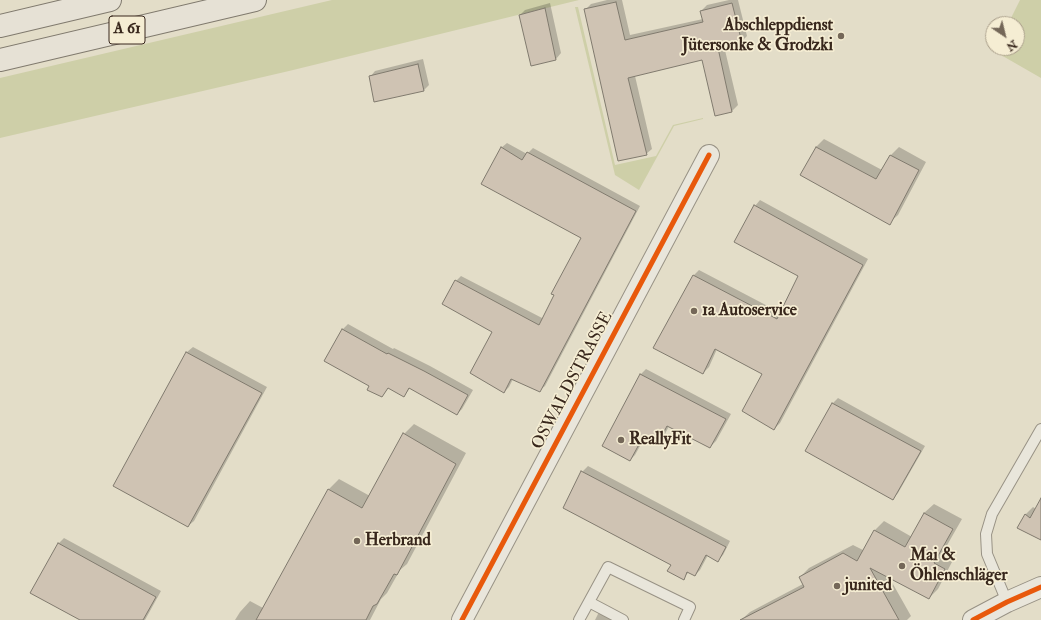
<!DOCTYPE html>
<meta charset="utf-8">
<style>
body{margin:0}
#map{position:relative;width:1041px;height:620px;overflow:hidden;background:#e3ddc8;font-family:"IM FELL Double Pica",serif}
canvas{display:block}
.north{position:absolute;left:985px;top:16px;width:40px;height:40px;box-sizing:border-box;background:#f5edd3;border:1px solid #a99e8a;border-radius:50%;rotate:145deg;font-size:11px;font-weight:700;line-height:16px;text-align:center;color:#38271c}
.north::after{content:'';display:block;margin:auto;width:14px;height:18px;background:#746758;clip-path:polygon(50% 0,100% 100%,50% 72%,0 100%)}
</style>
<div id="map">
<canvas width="1041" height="620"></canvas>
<div class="north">N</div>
</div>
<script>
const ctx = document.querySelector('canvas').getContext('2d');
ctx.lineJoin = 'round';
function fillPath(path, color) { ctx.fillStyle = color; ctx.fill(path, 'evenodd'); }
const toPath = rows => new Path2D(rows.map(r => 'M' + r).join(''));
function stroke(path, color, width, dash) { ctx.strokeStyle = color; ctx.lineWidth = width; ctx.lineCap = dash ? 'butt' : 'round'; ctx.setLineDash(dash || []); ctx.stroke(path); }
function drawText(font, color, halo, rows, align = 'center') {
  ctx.font = font + ' "IM FELL Double Pica",serif'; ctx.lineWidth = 3.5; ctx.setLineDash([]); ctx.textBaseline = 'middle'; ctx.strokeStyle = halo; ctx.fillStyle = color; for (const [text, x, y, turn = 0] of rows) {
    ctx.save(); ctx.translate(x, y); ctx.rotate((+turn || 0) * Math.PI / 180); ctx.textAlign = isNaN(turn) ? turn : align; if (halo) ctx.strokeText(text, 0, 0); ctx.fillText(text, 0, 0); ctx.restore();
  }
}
const green = toPath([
 [332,0,579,0,289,71,0,138,0,78],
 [1020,0,1041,0,1041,78,994,51,995,48,1017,48,1017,24,1008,24],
 [575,7,578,7,615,165,656,156,673,125,703,118,703,119,674,126,639,190,615,175]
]);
const shadow = toPath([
 [607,0,622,0,630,35,703,19,701,11,707,5,729,0,738,0,747,36,741,42,724,46,738,105,732,111,716,115,703,59,635,76,652,149,646,154,585,10,591,4],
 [550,3,561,53,556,59,532,65,520,15,525,10],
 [423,59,429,85,424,90,370,77,375,71],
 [824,139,882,170,891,155,899,147,926,162,898,215,889,223,801,175,816,147],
 [507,143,527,154,533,148,640,206,545,386,539,391,513,379,509,387,504,392,493,331,456,281,461,276,544,319,582,237,501,148],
 [760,200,868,259,780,423,774,429,764,374,717,349,709,367,703,373,655,347,694,275,699,270,781,313,799,276,755,206],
 [348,324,393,349,394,348,430,366,473,390,462,409,457,414,410,388,404,396,389,387,382,396,370,386,325,360,343,329],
 [193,347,267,387,194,521,188,526,114,486,187,352],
 [646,369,731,414,716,441,710,447,669,426,663,438,657,444,645,437,635,455,630,460,603,446,641,374],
 [838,398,925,446,898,493,893,499,833,403],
 [414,424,466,453,407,564,400,570,387,593,381,599,370,620,235,620,240,612,250,601,263,608,328,490,339,479,370,496,404,434],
 [588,466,730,541,723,555,718,560,708,555,700,570,695,575,689,572,683,578,672,564,582,472],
 [1041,501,1041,539,1025,515,1033,507,1036,509],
 [934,504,962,519,942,554,953,560,938,589,929,598,889,577,911,616,907,620,741,620,750,612,803,584,800,577,809,568,853,545,863,550,875,530,884,521,912,537,924,513],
 [64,538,161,591,145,620,82,620,58,544],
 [604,608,627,620,595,620,598,614]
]);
const building = toPath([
 [616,2,625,40,703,22,700,11,732,3,742,43,718,48,732,112,715,116,702,60,628,78,647,155,618,161,584,9,616,2],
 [545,8,556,60,531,66,519,15,545,8],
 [418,64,424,91,374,102,369,76,418,64],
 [501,147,522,160,527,152,636,211,540,392,511,379,504,393,470,373,492,332,442,304,455,280,539,325,554,295,551,294,581,238,481,184,501,147],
 [816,147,876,179,890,155,919,170,890,225,800,175,816,147],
 [754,205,863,265,774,430,742,411,762,374,715,349,703,374,653,348,693,275,777,319,798,276,734,242,754,205],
 [342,329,387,354,388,353,424,371,468,395,457,415,409,388,404,397,388,388,382,397,367,390,369,386,324,361,342,329],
 [186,352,262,393,188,527,113,486,186,352],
 [640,374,726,419,710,448,667,426,657,445,643,437,630,461,602,446,640,374],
 [832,403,921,451,893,500,805,451,832,403],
 [403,433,456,464,397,575,394,574,377,604,373,606,366,620,256,620,328,489,362,508,403,433],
 [581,471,726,547,718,562,706,555,695,576,687,572,684,580,667,571,671,565,563,508,581,471],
 [1041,498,1041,540,1017,528,1025,514,1030,518,1041,498],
 [924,513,953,529,934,563,945,569,929,599,870,568,899,620,740,620,804,587,799,577,843,553,857,561,874,530,905,547,924,513],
 [58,543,156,597,143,620,80,620,30,593,58,543]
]);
const lane = toPath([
 [589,602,623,620],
 [1007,602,987,554,986,534,992,514,1041,429],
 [579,620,608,567,690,607,684,620]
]);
const street = toPath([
 [462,620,709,155],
 [973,620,1007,602,1041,587]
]);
const highway = toPath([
 [0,26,110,0],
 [0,60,255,0]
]);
const cycleway = toPath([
 [462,620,709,155],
 [973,620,1007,602,1041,587]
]);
const markers = [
 [841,36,4,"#746758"],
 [694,311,4,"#746758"],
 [621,440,4,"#746758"],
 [357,541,4,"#746758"],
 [902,566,4,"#746758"],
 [837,586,4,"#746758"]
];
const shields = [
 [127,30,36]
];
const shieldNames = [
 ["A 61",127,30]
];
const poiNames = [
 ["Abschleppdienst",833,26,"right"],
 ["Jütersonke & Grodzki",833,46,"right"],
 ["1a Autoservice",702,311],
 ["ReallyFit",629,440],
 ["Herbrand",365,541],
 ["Mai &",910,556],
 ["Öhlenschläger",910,576],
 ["junited",845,586]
];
const streetNames = [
 ["OSWALDSTRASSE",573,381,-62]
];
fillPath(green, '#cecfa8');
fillPath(shadow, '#0003');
fillPath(building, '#cfc3b3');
stroke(building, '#807a6e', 1);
stroke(lane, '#989285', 12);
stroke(street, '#989285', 22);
stroke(highway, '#807a6e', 24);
stroke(lane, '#e9e6db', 10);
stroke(street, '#e9e6db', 20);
stroke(highway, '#e6e1d5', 22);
stroke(cycleway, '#e8590c', 5);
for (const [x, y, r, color] of markers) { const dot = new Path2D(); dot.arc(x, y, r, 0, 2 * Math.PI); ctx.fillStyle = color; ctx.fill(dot); stroke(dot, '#f5edd3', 1.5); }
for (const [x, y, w] of shields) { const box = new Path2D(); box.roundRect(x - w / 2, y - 14, w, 28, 3); ctx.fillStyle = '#f5edd3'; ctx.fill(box); stroke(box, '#38271c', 1); }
drawText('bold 16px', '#38271c', null, shieldNames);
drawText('bold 17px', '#38271c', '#f5edd3', poiNames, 'left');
drawText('17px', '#38271c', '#f5edd3', streetNames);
</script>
